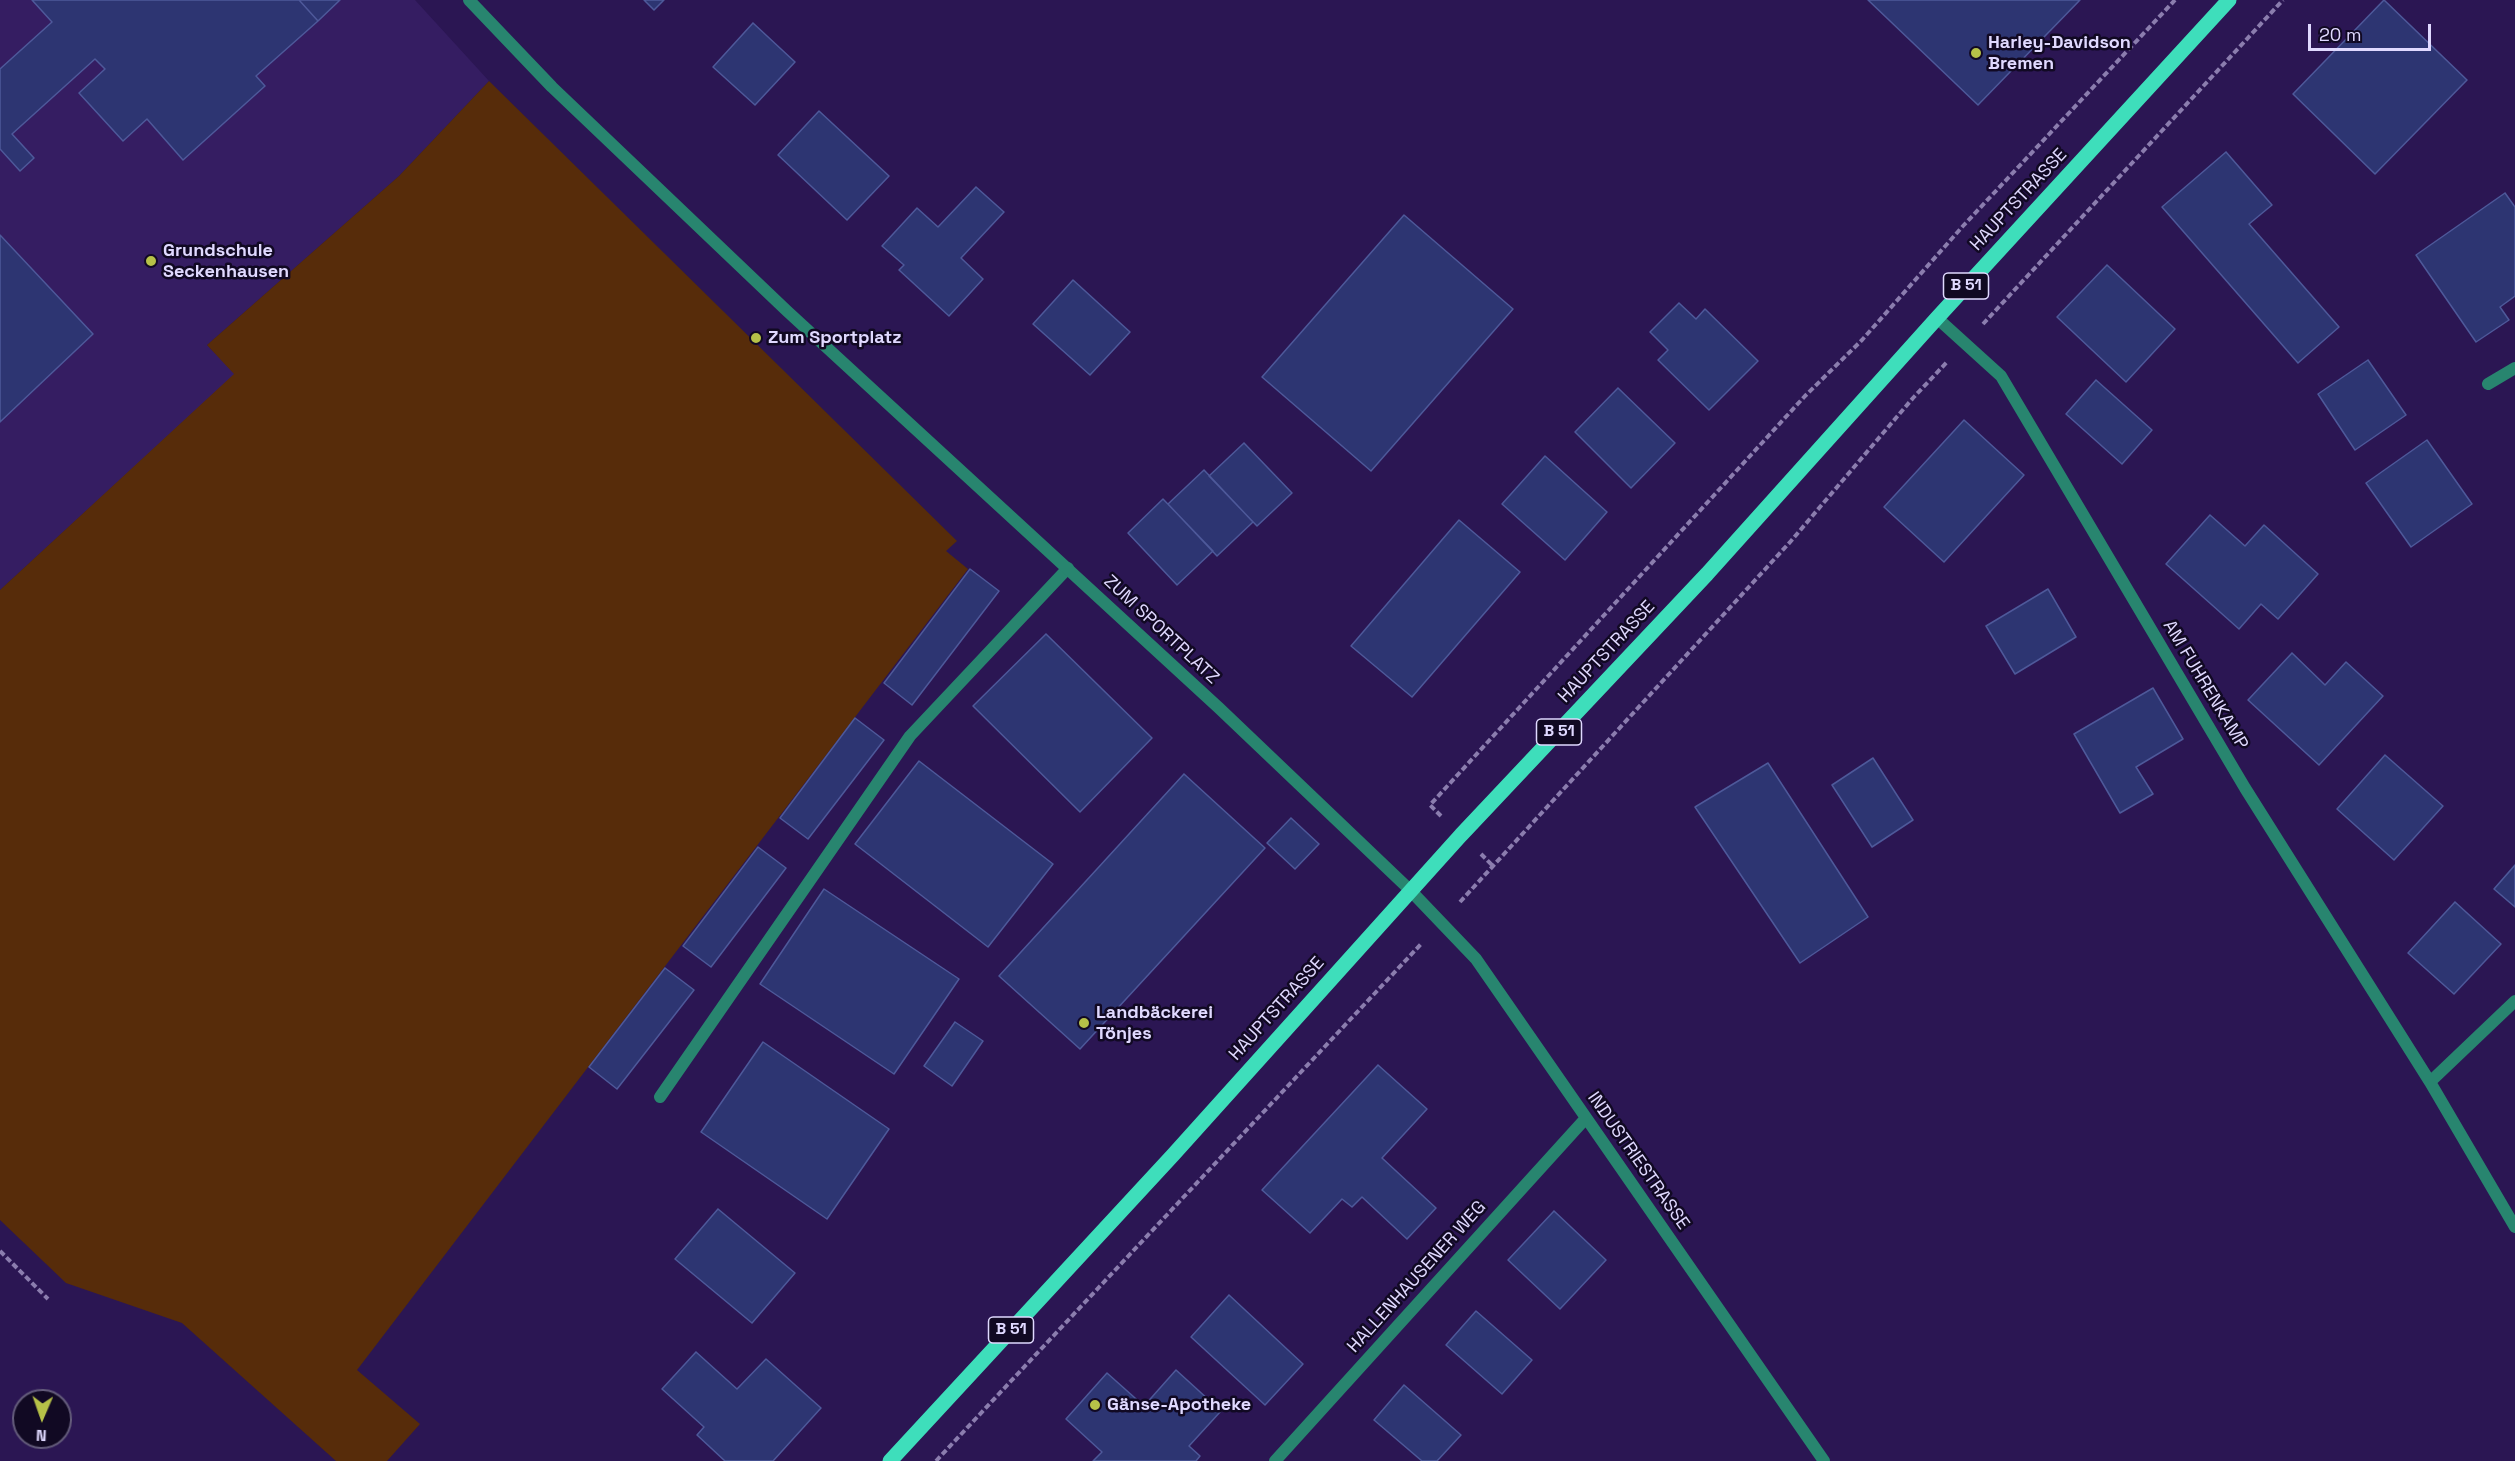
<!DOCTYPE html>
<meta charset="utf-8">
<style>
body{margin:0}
#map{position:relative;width:2515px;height:1461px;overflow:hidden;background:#2b1653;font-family:"Space Grotesk",sans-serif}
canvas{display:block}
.north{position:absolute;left:12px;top:1389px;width:60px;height:60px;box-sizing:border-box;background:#110923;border:2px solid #645c7b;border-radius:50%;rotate:182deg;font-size:16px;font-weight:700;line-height:24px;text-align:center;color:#e0d9ff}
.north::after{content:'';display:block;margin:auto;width:21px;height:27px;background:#b6c148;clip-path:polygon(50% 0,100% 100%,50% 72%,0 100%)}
.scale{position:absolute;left:2308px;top:24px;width:123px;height:27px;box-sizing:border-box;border:3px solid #e0d9ff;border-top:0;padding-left:8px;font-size:18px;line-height:21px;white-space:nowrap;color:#e0d9ff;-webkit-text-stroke:4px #110923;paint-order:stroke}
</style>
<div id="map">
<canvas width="2515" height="1461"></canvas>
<div class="north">N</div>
<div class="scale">20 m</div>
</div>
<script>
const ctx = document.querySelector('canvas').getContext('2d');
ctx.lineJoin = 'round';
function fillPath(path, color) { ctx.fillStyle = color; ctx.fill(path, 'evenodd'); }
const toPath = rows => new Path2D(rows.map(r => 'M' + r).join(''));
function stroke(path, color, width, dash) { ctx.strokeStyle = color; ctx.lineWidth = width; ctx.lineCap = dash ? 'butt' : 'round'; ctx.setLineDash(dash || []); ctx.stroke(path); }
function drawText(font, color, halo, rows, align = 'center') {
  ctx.font = font + ' "Space Grotesk",sans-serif'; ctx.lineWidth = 5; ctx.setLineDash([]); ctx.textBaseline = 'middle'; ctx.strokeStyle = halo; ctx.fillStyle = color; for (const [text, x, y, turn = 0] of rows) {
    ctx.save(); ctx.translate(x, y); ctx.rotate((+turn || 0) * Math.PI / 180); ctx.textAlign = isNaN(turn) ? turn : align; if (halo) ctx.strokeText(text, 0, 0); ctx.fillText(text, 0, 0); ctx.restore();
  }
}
const built = toPath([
 [0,0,415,0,489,81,399,176,207,345,235,374,0,590]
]);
const green = toPath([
 [489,81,957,541,946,551,968,569,357,1370,420,1424,387,1461,336,1461,182,1323,66,1283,0,1220,0,590,234,374,207,345,399,176]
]);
const building = toPath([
 [32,0,299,0,318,21,256,76,265,86,183,160,147,119,123,141,79,93,105,69,95,59,12,134,34,158,20,171,0,149,0,69,52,22,32,0],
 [299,0,340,0,318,21,299,0],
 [644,0,664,0,654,10,644,0],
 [1868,0,2080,0,1978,105,1868,0],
 [2384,0,2467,80,2375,174,2293,94,2384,0],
 [753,23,795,62,755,105,713,67,753,23],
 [819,111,889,176,847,220,778,155,819,111],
 [2226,152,2272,205,2249,224,2339,327,2298,363,2162,207,2226,152],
 [976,187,1004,212,961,258,983,279,949,316,899,270,904,265,882,246,917,208,938,227,976,187],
 [2505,193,2515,207,2515,296,2500,307,2509,320,2476,342,2416,255,2505,193],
 [1404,215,1513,309,1371,471,1262,377,1404,215],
 [0,235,93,334,0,422,0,235],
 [2107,265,2175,329,2126,382,2057,317,2107,265],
 [1073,280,1130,332,1090,375,1033,324,1073,280],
 [1679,303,1696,319,1705,309,1758,361,1709,410,1658,360,1668,350,1650,332,1679,303],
 [2368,360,2406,415,2355,450,2318,394,2368,360],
 [2096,380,2152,430,2122,464,2066,414,2096,380],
 [1618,388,1675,443,1631,488,1575,432,1618,388],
 [1964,420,2024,475,1944,562,1884,507,1964,420],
 [2427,440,2472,504,2411,547,2366,483,2427,440],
 [1244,443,1292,493,1257,526,1209,476,1244,443],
 [1545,456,1607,512,1565,560,1502,504,1545,456],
 [1204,470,1253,522,1217,556,1168,504,1204,470],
 [1163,499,1213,551,1177,585,1128,533,1163,499],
 [2210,515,2245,546,2264,525,2318,574,2278,619,2261,604,2239,629,2166,564,2210,515],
 [1459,520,1520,572,1412,697,1351,646,1459,520],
 [970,569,999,591,912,705,884,683,970,569],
 [2048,589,2076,637,2015,674,1986,626,2048,589],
 [1046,634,1152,738,1080,812,973,706,1046,634],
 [2292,653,2325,685,2346,662,2383,696,2319,765,2248,700,2292,653],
 [2153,688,2183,739,2136,767,2153,794,2120,813,2074,734,2153,688],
 [855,718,884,740,808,839,780,818,855,718],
 [2385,755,2443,806,2394,860,2337,809,2385,755],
 [1873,758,1913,820,1872,847,1832,785,1873,758],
 [919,761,1053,864,988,947,855,844,919,761],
 [1768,763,1868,917,1800,963,1695,807,1768,763],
 [1184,774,1265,848,1080,1049,999,976,1184,774],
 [1291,818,1319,844,1295,869,1267,843,1291,818],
 [758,847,786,868,711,967,683,946,758,847],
 [2515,865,2515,907,2494,889,2515,865],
 [824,889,959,979,894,1074,760,984,824,889],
 [2455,902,2501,944,2454,994,2408,953,2455,902],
 [665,968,694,990,617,1089,589,1067,665,968],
 [955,1022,983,1041,952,1086,924,1066,955,1022],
 [763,1042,889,1129,827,1219,701,1132,763,1042],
 [1378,1065,1427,1109,1382,1158,1436,1208,1407,1239,1362,1197,1352,1207,1342,1199,1310,1233,1262,1190,1378,1065],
 [718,1209,795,1273,752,1323,675,1259,718,1209],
 [1554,1211,1606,1260,1560,1309,1508,1260,1554,1211],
 [1229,1295,1303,1364,1265,1405,1191,1337,1229,1295],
 [1476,1311,1532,1360,1502,1394,1446,1345,1476,1311],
 [696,1352,737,1389,766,1359,821,1408,773,1461,725,1461,697,1435,704,1427,662,1389,696,1352],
 [1176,1370,1221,1411,1189,1446,1200,1456,1196,1461,1093,1461,1102,1452,1066,1419,1107,1373,1144,1406,1176,1370],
 [1404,1385,1461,1435,1437,1461,1422,1461,1374,1420,1404,1385]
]);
const path = toPath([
 [1983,324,2283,0],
 [1441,816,1430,805,1805,396,1862,340,1963,226,2175,0],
 [1481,854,1493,866],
 [1460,902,1791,541,1913,398,1947,362],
 [0,1251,48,1299],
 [936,1461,1422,943]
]);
const service = toPath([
 [660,1097,910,736,1068,568]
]);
const minor = toPath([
 [469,0,552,87,787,311,1219,708,1410,890,1476,959,1824,1461],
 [1937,318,2001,376,2245,788,2430,1082,2515,1227],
 [2488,384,2515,368],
 [2430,1082,2515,1001],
 [1275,1461,1586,1118]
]);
const primary = toPath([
 [890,1461,1173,1155,1461,835,1707,574,1937,318,2229,0]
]);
const markers = [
 [1976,53,6,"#b6c148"],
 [151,261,6,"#b6c148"],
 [756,338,6,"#b6c148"],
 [1084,1023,6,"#b6c148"],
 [1095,1405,6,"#b6c148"]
];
const shields = [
 [1966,286,45],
 [1559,732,45],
 [1011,1330,45]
];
const shieldNames = [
 ["B 51",1966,286],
 ["B 51",1559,732],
 ["B 51",1011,1330]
];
const poiNames = [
 ["Harley-Davidson",1988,43],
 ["Bremen",1988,64],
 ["Grundschule",163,251],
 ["Seckenhausen",163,272],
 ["Zum Sportplatz",768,338],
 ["Landbäckerei",1096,1013],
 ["Tönjes",1096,1034],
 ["Gänse-Apotheke",1107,1405]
];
const streetNames = [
 ["HAUPTSTRASSE",2019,200,-47],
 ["ZUM SPORTPLATZ",1161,630,43],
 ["HAUPTSTRASSE",1607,652,-47],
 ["AM FUHRENKAMP",2205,685,59],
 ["HAUPTSTRASSE",1277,1009,-48],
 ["INDUSTRIESTRASSE",1638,1161,55],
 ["HALLENHAUSENER WEG",1417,1277,-48]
];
fillPath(built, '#351d62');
fillPath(green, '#572c0a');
fillPath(building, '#2d3572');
stroke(building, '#4e599a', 1.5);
stroke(path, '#8b7dae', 4, [6, 3]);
stroke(service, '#28856f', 12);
stroke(minor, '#28856f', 12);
stroke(primary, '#3edebb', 15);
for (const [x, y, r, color] of markers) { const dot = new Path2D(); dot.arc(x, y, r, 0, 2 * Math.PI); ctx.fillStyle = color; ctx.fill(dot); stroke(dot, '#110923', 2); }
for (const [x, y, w] of shields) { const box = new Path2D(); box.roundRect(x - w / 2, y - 13, w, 26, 4.5); ctx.fillStyle = '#110923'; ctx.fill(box); stroke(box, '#e0d9ff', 1.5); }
drawText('bold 16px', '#e0d9ff', null, shieldNames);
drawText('bold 18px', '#e0d9ff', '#110923', poiNames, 'left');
drawText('18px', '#e0d9ff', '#110923', streetNames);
</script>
